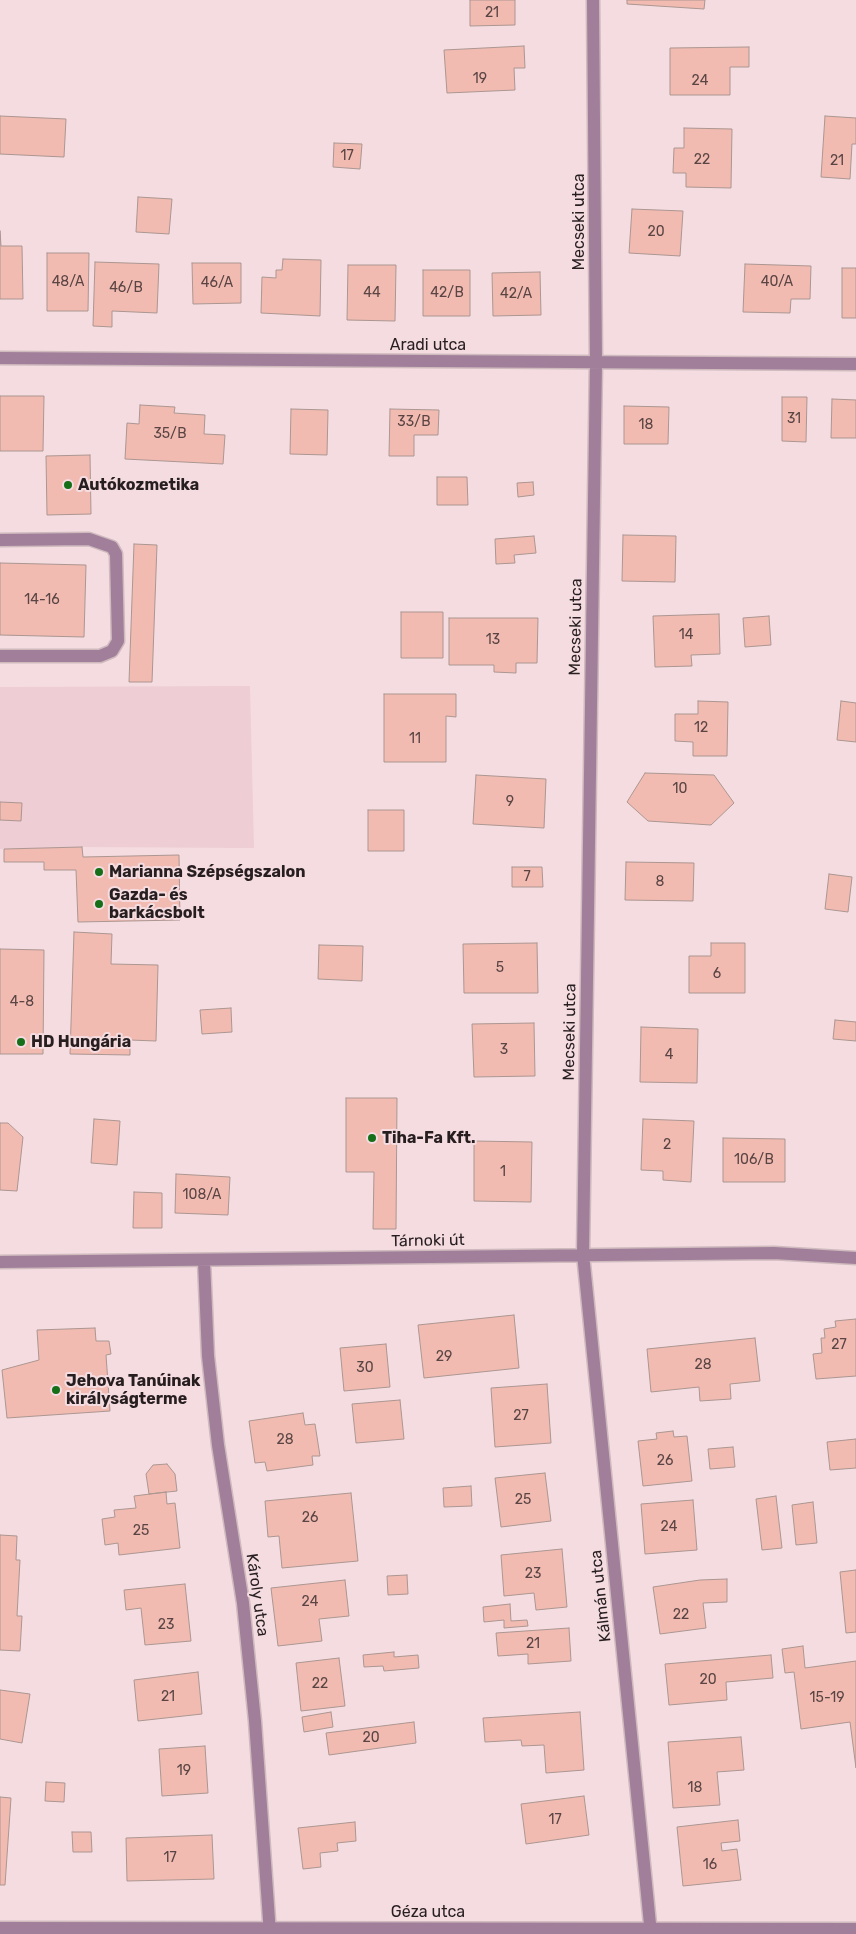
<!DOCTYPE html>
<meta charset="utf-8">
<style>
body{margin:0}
canvas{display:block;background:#f4dce1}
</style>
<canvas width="856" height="1934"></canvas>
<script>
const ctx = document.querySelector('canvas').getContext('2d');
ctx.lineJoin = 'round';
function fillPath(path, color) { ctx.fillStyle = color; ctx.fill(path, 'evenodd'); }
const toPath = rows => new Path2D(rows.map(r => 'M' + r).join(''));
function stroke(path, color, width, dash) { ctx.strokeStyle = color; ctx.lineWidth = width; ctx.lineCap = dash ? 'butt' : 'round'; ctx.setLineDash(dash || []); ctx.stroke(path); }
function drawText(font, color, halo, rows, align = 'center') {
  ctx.font = font + ' Rubik,sans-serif'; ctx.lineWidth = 4; ctx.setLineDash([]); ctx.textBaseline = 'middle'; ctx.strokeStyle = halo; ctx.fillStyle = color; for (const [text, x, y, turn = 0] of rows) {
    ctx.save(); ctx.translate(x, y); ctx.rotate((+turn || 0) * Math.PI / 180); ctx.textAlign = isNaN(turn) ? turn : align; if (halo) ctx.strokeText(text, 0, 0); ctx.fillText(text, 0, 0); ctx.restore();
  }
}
const built = toPath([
 [250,686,254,848,82,847,0,849,0,687]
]);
const building = toPath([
 [470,0,515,0,515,25,470,26,470,0],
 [627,0,705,0,704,9,627,4,627,0],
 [524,46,525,68,514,68,515,90,447,93,444,50,524,46],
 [749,47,749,67,730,67,730,95,670,95,670,48,749,47],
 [0,116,66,119,64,157,0,154,0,116],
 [825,116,856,118,856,144,852,144,850,179,821,177,825,116],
 [684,128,732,129,731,188,686,187,686,173,673,173,674,148,684,148,684,128],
 [334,143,362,144,360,169,333,167,334,143],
 [138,197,172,199,169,234,136,232,138,197],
 [632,209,683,211,680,256,629,253,632,209],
 [0,231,1,246,22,246,23,299,0,299,0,231],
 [47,253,89,253,88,311,47,311,47,253],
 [283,259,321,260,320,316,261,313,262,277,276,278,276,270,282,270,283,259],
 [95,262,159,264,157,313,112,311,112,327,93,326,95,262],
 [192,263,241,263,241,303,193,304,192,263],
 [745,264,811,266,810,299,791,299,790,313,743,312,745,264],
 [348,265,396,265,395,321,347,320,348,265],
 [842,268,856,268,856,318,842,318,842,268],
 [423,270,470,270,470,316,423,316,423,270],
 [540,272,541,315,493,316,492,273,540,272],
 [0,396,44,396,43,451,0,451,0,396],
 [782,397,807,397,806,442,782,441,782,397],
 [832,399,856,400,856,438,831,438,832,399],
 [140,405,175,407,174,413,205,415,204,434,225,435,223,464,125,459,127,423,139,424,140,405],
 [624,406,669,407,668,444,624,444,624,406],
 [291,409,328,410,327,455,290,454,291,409],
 [390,409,439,410,438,435,414,435,414,456,389,456,390,409],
 [90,455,91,514,47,515,46,456,90,455],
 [437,477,467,477,468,505,437,505,437,477],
 [533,482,534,495,518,497,517,483,533,482],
 [623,535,676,536,675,582,622,581,623,535],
 [534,536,536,553,514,555,515,563,496,564,495,539,534,536],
 [134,544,157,545,152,682,129,682,134,544],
 [0,563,86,565,84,637,0,635,0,563],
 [401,612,443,612,443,658,401,658,401,612],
 [719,614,720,654,691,655,692,666,655,667,653,616,719,614],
 [769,616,771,645,745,647,743,618,769,616],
 [449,618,538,618,537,663,516,663,516,673,494,672,494,665,449,665,449,618],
 [384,694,456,694,456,717,446,716,446,762,384,762,384,694],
 [698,701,728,702,727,756,693,756,693,742,675,741,675,714,698,714,698,701],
 [841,701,856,703,856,742,837,740,841,701],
 [645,773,714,775,734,803,711,825,648,821,627,802,645,773],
 [476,775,546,779,544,828,473,824,476,775],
 [0,802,22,803,21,821,0,820,0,802],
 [368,810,404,810,404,851,368,851,368,810],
 [82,847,83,857,179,855,180,920,78,922,76,870,44,870,44,862,4,862,4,849,82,847],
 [626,862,694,863,693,901,625,900,626,862],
 [512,867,542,867,543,887,512,887,512,867],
 [829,874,852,877,848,912,825,909,829,874],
 [74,932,112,934,111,964,158,965,156,1041,130,1040,130,1055,70,1054,74,932],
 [537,943,538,993,464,993,463,944,537,943],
 [711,943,745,943,745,993,689,993,689,956,711,956,711,943],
 [319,945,363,946,362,981,318,979,319,945],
 [0,949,44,950,43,1054,0,1054,0,949],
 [231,1008,232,1032,202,1034,200,1010,231,1008],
 [835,1020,856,1022,856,1041,833,1039,835,1020],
 [534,1023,535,1076,474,1077,472,1024,534,1023],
 [641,1027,698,1029,697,1083,640,1082,641,1027],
 [346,1098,397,1098,396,1229,373,1229,374,1172,346,1172,346,1098],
 [94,1119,120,1121,117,1165,91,1163,94,1119],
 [643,1119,694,1121,691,1182,663,1180,663,1171,641,1170,643,1119],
 [0,1123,8,1123,23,1137,17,1191,0,1190,0,1123],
 [723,1138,785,1139,785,1182,723,1182,723,1138],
 [474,1141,532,1142,531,1202,474,1201,474,1141],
 [176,1174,230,1177,228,1215,175,1213,176,1174],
 [134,1192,162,1193,162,1228,133,1228,134,1192],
 [514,1315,519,1368,424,1378,418,1325,514,1315],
 [856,1319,856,1376,816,1379,813,1354,822,1353,821,1338,825,1338,824,1329,836,1327,835,1321,856,1319],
 [95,1328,96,1341,109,1341,111,1354,106,1355,110,1411,7,1418,2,1370,39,1360,37,1330,95,1328],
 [755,1338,760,1381,730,1384,731,1399,700,1401,699,1387,651,1392,647,1349,755,1338],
 [386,1344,390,1387,344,1391,340,1348,386,1344],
 [547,1384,551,1443,495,1447,491,1388,547,1384],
 [400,1400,404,1439,356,1443,352,1404,400,1400],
 [303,1413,305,1425,315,1424,320,1456,312,1456,313,1465,267,1471,265,1462,255,1463,249,1421,303,1413],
 [673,1431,674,1437,687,1436,692,1481,643,1486,638,1441,657,1439,656,1433,673,1431],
 [856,1439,856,1468,830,1470,827,1442,856,1439],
 [733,1447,735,1467,710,1469,708,1449,733,1447],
 [167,1464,175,1474,177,1491,149,1494,146,1474,153,1465,167,1464],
 [545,1473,551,1521,501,1527,495,1478,545,1473],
 [471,1486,472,1506,444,1507,443,1488,471,1486],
 [166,1492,167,1504,175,1503,180,1548,119,1555,118,1543,105,1545,102,1519,115,1517,114,1510,136,1508,134,1496,166,1492],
 [351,1493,358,1561,282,1568,279,1536,268,1537,265,1501,351,1493],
 [776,1496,782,1548,762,1550,756,1499,776,1496],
 [693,1500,697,1550,645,1554,641,1504,693,1500],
 [813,1502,817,1543,796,1545,792,1505,813,1502],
 [0,1535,17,1536,16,1560,20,1560,17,1616,22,1616,20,1651,0,1650,0,1535],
 [562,1549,567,1607,536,1610,534,1593,504,1596,501,1555,562,1549],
 [856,1570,856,1632,846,1633,840,1572,856,1570],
 [407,1575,408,1594,388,1595,387,1576,407,1575],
 [727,1579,727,1602,703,1603,706,1628,660,1634,653,1587,700,1580,727,1579],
 [345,1580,349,1616,319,1619,322,1641,278,1646,271,1588,345,1580],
 [185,1584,191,1641,145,1645,141,1608,126,1610,124,1590,185,1584],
 [510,1604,511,1621,527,1620,528,1626,504,1628,504,1620,484,1622,483,1607,510,1604],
 [569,1628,571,1661,528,1664,528,1654,498,1656,496,1633,569,1628],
 [803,1646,805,1668,856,1661,856,1768,850,1722,801,1729,794,1672,785,1673,782,1649,803,1646],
 [394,1652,394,1657,418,1655,419,1668,384,1671,383,1666,364,1667,363,1655,394,1652],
 [771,1655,773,1678,726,1682,727,1700,669,1705,665,1664,771,1655],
 [339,1658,345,1706,301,1711,296,1663,339,1658],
 [198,1672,202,1714,138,1721,134,1680,198,1672],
 [0,1690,30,1694,22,1743,0,1739,0,1690],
 [331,1712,333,1727,304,1732,302,1717,331,1712],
 [580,1712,584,1770,546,1773,544,1745,522,1746,521,1740,485,1742,483,1718,580,1712],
 [414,1722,416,1743,329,1755,326,1733,414,1722],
 [741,1737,744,1770,717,1772,720,1805,673,1808,668,1742,741,1737],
 [205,1746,208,1793,162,1796,159,1749,205,1746],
 [46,1782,65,1783,64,1802,45,1801,46,1782],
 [584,1796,589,1835,526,1844,521,1804,584,1796],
 [0,1797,11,1798,5,1885,0,1885,0,1797],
 [738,1820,740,1841,721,1843,722,1851,737,1849,741,1880,683,1886,677,1827,738,1820],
 [355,1822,356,1841,337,1843,338,1851,320,1853,321,1867,303,1869,298,1828,355,1822],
 [72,1832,91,1832,92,1852,73,1852,72,1832],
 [212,1835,214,1879,127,1881,126,1838,212,1835]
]);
const minor = toPath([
 [593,0,596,362,583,1254,651,1934],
 [0,358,856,364],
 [0,540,89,539,112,547,116,554,118,641,112,651,100,656,0,656],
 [204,1261,208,1356,218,1445,243,1603,255,1721,270,1934],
 [0,1262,774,1253,856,1258],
 [0,1928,856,1929]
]);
const markers = [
 [68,485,5,"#156e18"],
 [99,872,5,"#156e18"],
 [99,904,5,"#156e18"],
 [21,1042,5,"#156e18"],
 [372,1138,5,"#156e18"],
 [56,1390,5,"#156e18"]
];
const numberNames = [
 ["21",492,13],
 ["19",480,79],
 ["24",700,81],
 ["17",347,156],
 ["22",702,160],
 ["21",837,161],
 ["20",656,232],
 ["48/A",68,282],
 ["40/A",777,282],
 ["46/A",217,283],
 ["46/B",126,288],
 ["44",372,293],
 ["42/B",447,293],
 ["42/A",516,294],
 ["31",794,419],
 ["33/B",414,422],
 ["18",646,425],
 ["35/B",170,434],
 ["14-16",42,600],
 ["14",686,635],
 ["13",493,640],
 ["12",701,728],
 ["11",415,739],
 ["10",680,789],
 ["9",510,802],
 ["7",527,877],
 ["8",660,882],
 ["5",500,968],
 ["6",717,974],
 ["4-8",22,1002],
 ["3",504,1050],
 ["4",669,1055],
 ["2",667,1145],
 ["106/B",754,1160],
 ["1",503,1172],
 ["108/A",202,1195],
 ["27",839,1345],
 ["29",444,1357],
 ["28",703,1365],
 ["30",365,1368],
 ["27",521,1416],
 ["28",285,1440],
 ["26",665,1461],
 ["25",523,1500],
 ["26",310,1518],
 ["24",669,1527],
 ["25",141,1531],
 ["23",533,1574],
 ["24",310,1602],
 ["22",681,1615],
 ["23",166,1625],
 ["21",533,1644],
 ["20",708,1680],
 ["22",320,1684],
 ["21",168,1697],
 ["15-19",827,1698],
 ["20",371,1738],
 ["19",184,1771],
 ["18",695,1788],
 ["17",555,1820],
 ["17",170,1858],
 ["16",710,1865]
];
const streetNames = [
 ["Mecseki utca",579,222,-90],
 ["Aradi utca",428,345],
 ["Mecseki utca",576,627,-89],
 ["Mecseki utca",570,1032,-89],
 ["Tárnoki út",428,1241,-1],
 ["Károly utca",257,1595,82],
 ["Kálmán utca",601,1596,-96],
 ["Géza utca",428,1912]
];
const poiNames = [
 ["Autókozmetika",78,485],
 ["Marianna Szépségszalon",109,872],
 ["Gazda- és",109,895],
 ["barkácsbolt",109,913],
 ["HD Hungária",31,1042],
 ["Tiha-Fa Kft.",382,1138],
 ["Jehova Tanúinak",66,1381],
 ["királyságterme",66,1399]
];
fillPath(built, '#eecdd5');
fillPath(building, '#f1bbb1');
stroke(building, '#ac9691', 1);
stroke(minor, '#cfbabe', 15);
stroke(minor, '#a17f9a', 12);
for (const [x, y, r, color] of markers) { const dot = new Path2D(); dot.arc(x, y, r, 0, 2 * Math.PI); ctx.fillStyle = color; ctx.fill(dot); stroke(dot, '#f4dce1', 2); }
drawText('14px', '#5a4544', null, numberNames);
drawText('16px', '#271e20', '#f4dce1', streetNames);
drawText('bold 16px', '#271e20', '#f4dce1', poiNames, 'left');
</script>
